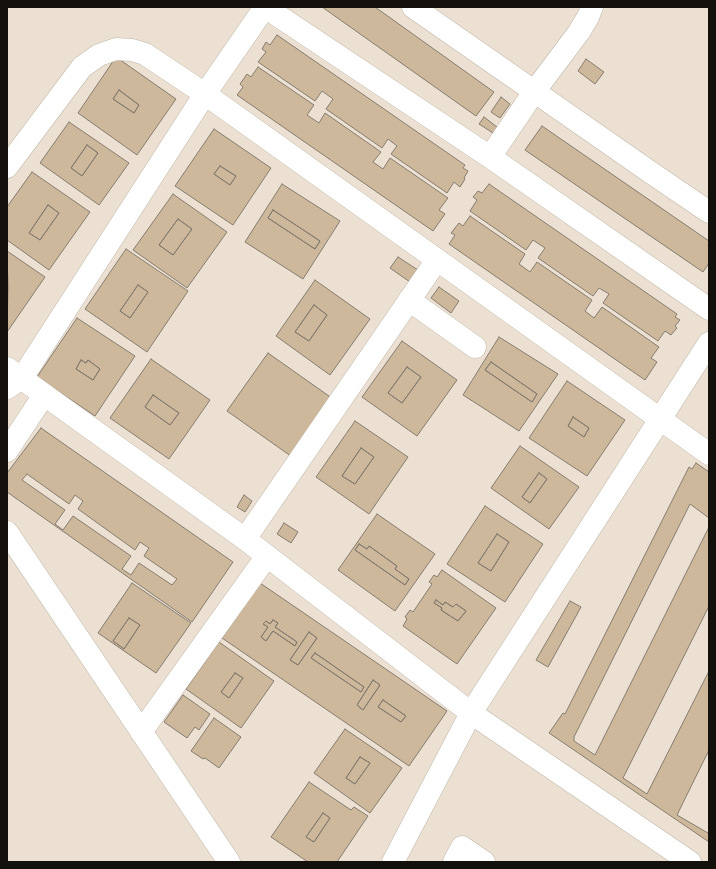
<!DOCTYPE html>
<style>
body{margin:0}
#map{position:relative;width:716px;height:869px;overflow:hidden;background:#ebe0d2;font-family:Bitter,serif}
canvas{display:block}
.frame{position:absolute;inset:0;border:8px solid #14100b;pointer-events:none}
</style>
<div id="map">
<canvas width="716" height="869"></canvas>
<div class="frame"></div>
</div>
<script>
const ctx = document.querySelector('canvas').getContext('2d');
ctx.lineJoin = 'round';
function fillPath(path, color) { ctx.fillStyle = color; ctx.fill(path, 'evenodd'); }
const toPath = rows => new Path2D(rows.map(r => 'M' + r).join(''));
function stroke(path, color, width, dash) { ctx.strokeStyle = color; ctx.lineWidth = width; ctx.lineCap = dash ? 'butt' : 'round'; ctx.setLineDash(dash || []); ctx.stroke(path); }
const building = toPath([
 [322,7,375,7,494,92,476,116,322,7],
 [277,35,465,165,463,168,468,171,464,178,465,179,460,187,454,182,447,193,391,154,397,146,388,139,382,148,326,109,333,99,322,91,315,101,258,62,266,52,262,49,266,42,270,45,277,35],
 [116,57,176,99,137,155,78,113,116,57],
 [119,90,139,105,134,113,113,99,119,90],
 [586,59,604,72,595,84,578,71,586,59],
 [258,67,314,105,307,115,319,123,325,113,381,152,373,162,383,169,390,158,448,198,439,210,445,214,433,231,237,95,243,87,240,84,247,74,251,77,258,67],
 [119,90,139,105,134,113,113,99,119,90],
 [501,97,510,104,500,118,491,112,501,97],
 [484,117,497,127,493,133,479,124,484,117],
 [69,122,129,163,99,205,40,163,69,122],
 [87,145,98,153,82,176,71,168,87,145],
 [542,126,709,241,709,263,703,272,525,150,542,126],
 [214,129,271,168,233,225,175,186,214,129],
 [220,166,236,176,230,185,214,174,220,166],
 [87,145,98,153,82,176,71,168,87,145],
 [220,166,236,176,230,185,214,174,220,166],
 [32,172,90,212,49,270,7,240,7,207,32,172],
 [48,205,59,213,40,240,29,233,48,205],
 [282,184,340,221,303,279,245,242,282,184],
 [273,210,320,241,315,249,268,218,273,210],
 [489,184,677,314,675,317,680,320,675,326,677,328,671,335,665,331,658,341,603,303,609,294,599,288,593,296,538,258,545,248,533,240,526,250,470,211,477,200,473,197,478,191,482,193,489,184],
 [173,194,227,232,187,288,133,250,173,194],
 [178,219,192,229,173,255,159,245,178,219],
 [48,205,59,213,40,240,29,233,48,205],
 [273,210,320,241,315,249,268,218,273,210],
 [470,216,525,254,519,264,530,272,537,262,592,300,585,311,594,318,602,307,659,347,651,358,657,362,645,380,449,244,455,235,451,233,459,223,463,226,470,216],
 [178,219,192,229,173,255,159,245,178,219],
 [126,249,188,291,147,352,85,309,126,249],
 [138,285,148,292,130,318,120,311,138,285],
 [7,251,45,277,7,332,8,287,7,251],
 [398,257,418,270,410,282,390,268,398,257],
 [315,280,370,319,330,375,276,336,315,280],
 [314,305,327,315,309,341,295,332,314,305],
 [138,285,148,292,130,318,120,311,138,285],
 [439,287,459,301,451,313,431,298,439,287],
 [314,305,327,315,309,341,295,332,314,305],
 [77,318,135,356,95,416,37,377,77,318],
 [81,360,86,363,88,360,100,369,93,380,76,369,81,360],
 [499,337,558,374,519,431,463,395,499,337],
 [491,362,537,394,532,402,485,370,491,362],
 [402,341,457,380,417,436,362,397,402,341],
 [407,367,421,377,402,403,388,393,407,367],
 [268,353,336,401,295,459,227,411,268,353],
 [151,359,210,400,169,459,110,418,151,359],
 [153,395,179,413,170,425,145,407,153,395],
 [81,360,86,363,88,360,100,369,93,380,76,369,81,360],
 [491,362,537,394,532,402,485,370,491,362],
 [407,367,421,377,402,403,388,393,407,367],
 [567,381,625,420,587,476,529,438,567,381],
 [573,417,589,428,584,437,568,426,573,417],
 [153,395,179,413,170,425,145,407,153,395],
 [573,417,589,428,584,437,568,426,573,417],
 [355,421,408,457,369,514,316,477,355,421],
 [361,448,374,457,355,484,342,476,361,448],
 [41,428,233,562,192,622,7,492,7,473,41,428],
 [27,474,69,504,75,495,83,501,78,509,135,550,140,542,149,548,144,556,177,579,172,585,139,563,131,575,122,569,131,556,73,516,63,530,55,524,65,510,22,480,27,474],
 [520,446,579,487,549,529,491,488,520,446],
 [539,473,547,479,530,503,522,497,539,473],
 [361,448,374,457,355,484,342,476,361,448],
 [696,463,709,472,709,518,690,504,574,737,574,741,595,755,709,527,709,606,623,778,647,794,709,671,709,750,677,815,708,833,709,831,709,842,549,733,563,713,565,714,689,467,692,469,696,463],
 [539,473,547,479,530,503,522,497,539,473],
 [244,495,252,501,245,512,237,507,244,495],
 [485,506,543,544,505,602,447,564,485,506],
 [497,534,509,542,491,571,478,563,497,534],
 [377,514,435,554,395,611,338,570,377,514],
 [359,544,367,549,369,546,397,566,395,569,409,579,405,585,355,550,359,544],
 [284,523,298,532,291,543,277,534,284,523],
 [497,534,509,542,491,571,478,563,497,534],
 [359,544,367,549,369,546,397,566,395,569,409,579,405,585,355,550,359,544],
 [442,570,496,608,457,664,403,626,407,619,405,617,410,610,413,612,432,584,429,582,434,575,437,577,442,570],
 [436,600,443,605,445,602,453,607,456,604,466,611,458,621,441,610,442,608,434,603,436,600],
 [132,583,191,623,156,673,98,633,132,583],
 [129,618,140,625,124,649,113,641,129,618],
 [260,583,447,711,409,766,222,638,260,583],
 [273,620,278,623,275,627,297,642,295,646,273,631,266,641,261,637,268,627,263,624,266,621,270,624,273,620],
 [309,632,317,638,298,665,290,660,309,632],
 [315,653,364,687,361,692,311,658,315,653],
 [373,680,380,685,363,710,357,705,373,680],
 [383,700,406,716,401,722,378,707,383,700],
 [436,600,443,605,445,602,453,607,456,604,466,611,458,621,441,610,442,608,434,603,436,600],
 [570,601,581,607,548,667,536,660,570,601],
 [129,618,140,625,124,649,113,641,129,618],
 [273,620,278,623,275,627,297,642,295,646,273,631,266,641,261,637,268,627,263,624,266,621,270,624,273,620],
 [309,632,317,638,298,665,290,660,309,632],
 [219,642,274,681,241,728,186,689,219,642],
 [235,673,243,678,229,698,221,692,235,673],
 [315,653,364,687,361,692,311,658,315,653],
 [235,673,243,678,229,698,221,692,235,673],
 [373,680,380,685,363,710,357,705,373,680],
 [183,695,210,714,199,730,195,727,187,738,164,722,183,695],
 [383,700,406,716,401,722,378,707,383,700],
 [214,718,241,737,219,768,205,758,203,759,191,751,214,718],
 [345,729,402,768,370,813,314,773,345,729],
 [360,757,370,763,355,784,346,778,360,757],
 [360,757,370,763,355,784,346,778,360,757],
 [309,782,351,810,354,807,368,816,337,862,308,862,271,837,309,782],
 [323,813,330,818,314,842,306,837,323,813],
 [323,813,330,818,314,842,306,837,323,813]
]);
const minor = toPath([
 [413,7,653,174,709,212],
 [490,157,534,92,579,32,588,17,592,7],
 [7,167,82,67,99,55,116,49,132,50,145,54,205,94,709,454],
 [409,300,475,347],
 [7,368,245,539,471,713,690,862],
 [7,388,22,378,205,94,265,7,490,157,709,309],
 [7,451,44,395],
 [7,532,229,862],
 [245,539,437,260],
 [141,732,267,556],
 [393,862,471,713,709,343],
 [454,862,462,847,484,862]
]);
fillPath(building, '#cdb89c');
stroke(building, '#867c6f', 1);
stroke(minor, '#c0b6a8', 23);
stroke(minor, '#fff', 22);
</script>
